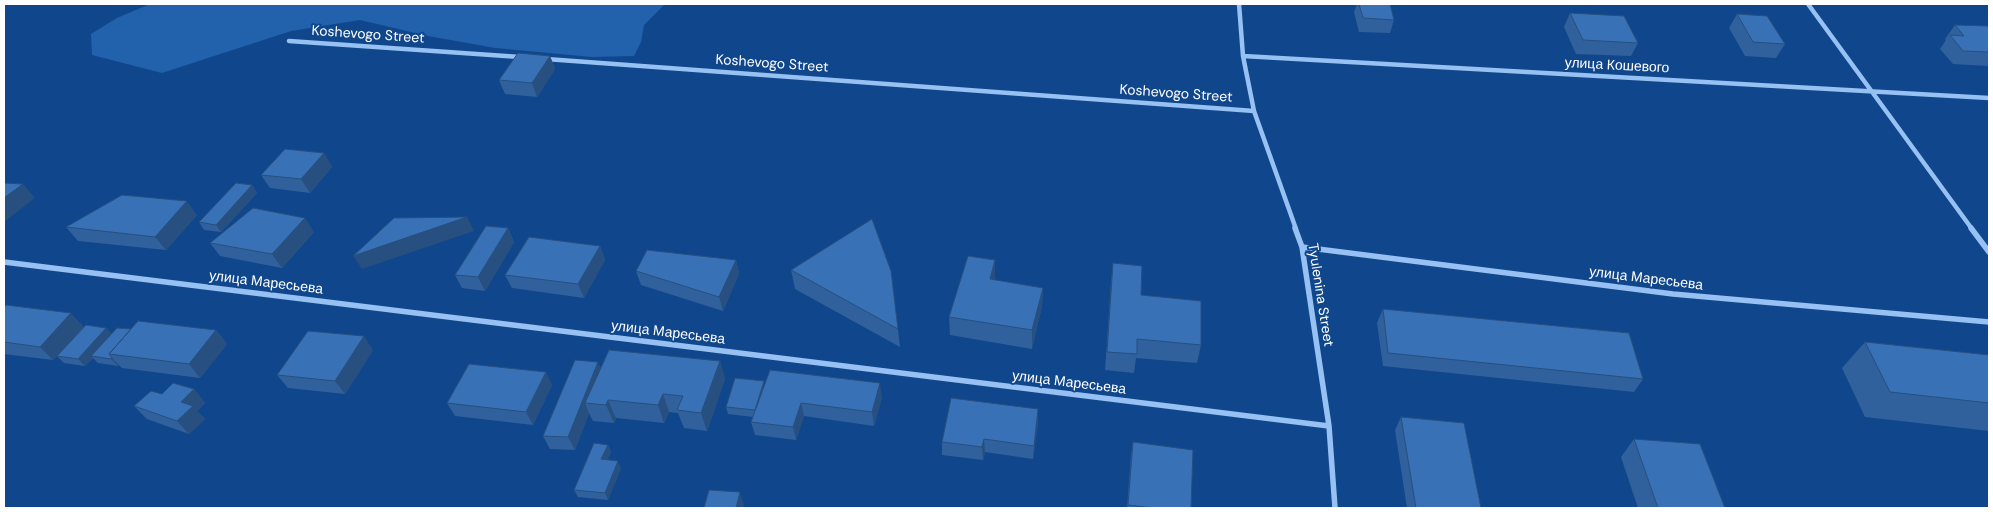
<!DOCTYPE html>
<meta charset="utf-8">
<style>
body{margin:0}
#map{position:relative;width:1993px;height:512px;overflow:hidden;background:#10478c;font-family:"DM Sans",sans-serif}
canvas{display:block}
.frame{position:absolute;inset:0;border:5px solid #fff;pointer-events:none}
</style>
<div id="map">
<canvas width="1993" height="512"></canvas>
<div class="frame"></div>
</div>
<script>
const ctx = document.querySelector('canvas').getContext('2d');
ctx.lineJoin = 'round';
function fillPath(path, color) { ctx.fillStyle = color; ctx.fill(path, 'evenodd'); }
const toPath = rows => new Path2D(rows.map(r => 'M' + r).join(''));
function stroke(path, color, width, dash) { ctx.strokeStyle = color; ctx.lineWidth = width; ctx.lineCap = dash ? 'butt' : 'round'; ctx.setLineDash(dash || []); ctx.stroke(path); }
function drawText(font, color, halo, rows, align = 'center') {
  ctx.font = font + ' "DM Sans",sans-serif'; ctx.lineWidth = 4; ctx.setLineDash([]); ctx.textBaseline = 'middle'; ctx.strokeStyle = halo; ctx.fillStyle = color; for (const [text, x, y, turn = 0] of rows) {
    ctx.save(); ctx.translate(x, y); ctx.rotate((+turn || 0) * Math.PI / 180); ctx.textAlign = isNaN(turn) ? turn : align; if (halo) ctx.strokeText(text, 0, 0); ctx.fillText(text, 0, 0); ctx.restore();
  }
}
const green = toPath([
 [150,4,665,4,644,25,641,42,634,56,592,57,495,48,428,36,360,20,291,31,162,73,92,55,91,34,117,18]
]);
const streetFar1 = toPath([
 [1239,4,1243,56,1254,111,1296,229],
 [1808,4,1972,229],
 [289,41,520,57],
 [1243,56,1989,98],
 [546,59,1254,111]
]);
const street = toPath([
 [1295,228,1302,247,1329,426,1335,508],
 [1971,228,1989,252],
 [1302,247,1673,294,1989,322],
 [4,262,1329,426]
]);
const wall = toPath([
 [1357,4,1390,4,1394,20,1390,33,1359,32,1354,12],
 [1570,13,1638,43,1631,56,1576,54,1564,27],
 [1737,14,1785,44,1776,58,1745,56,1729,28],
 [1955,25,1989,28,1989,66,1953,64,1940,49,1946,40,1945,39],
 [550,56,555,69,537,97,505,94,499,80],
 [324,153,332,167,310,193,270,188,261,175],
 [252,185,257,193,221,232,204,230,199,222],
 [197,215,166,250,78,241,66,227],
 [508,228,514,242,485,291,462,288,455,275],
 [314,232,282,268,220,256,210,243],
 [600,246,605,260,584,298,512,288,505,275],
 [736,260,739,274,723,311,641,285,636,271],
 [995,260,995,280,1043,288,1042,306,1032,349,950,335,949,317],
 [1113,263,1141,295,1201,345,1197,363,1136,358,1134,373,1105,370,1111,282],
 [791,270,891,271,900,347,795,289],
 [4,307,84,327,106,328,112,334,131,329,216,330,227,344,200,378,122,368,119,365,118,366,98,363,93,358,85,366,64,363,57,356,53,360,4,354],
 [1383,309,1643,379,1634,392,1383,366,1377,323],
 [1865,342,1989,355,1989,431,1865,417,1842,368],
 [373,350,345,394,288,388,277,375],
 [720,361,725,379,707,431,684,428,678,413,669,412,664,423,616,418,614,423,593,421,589,413,575,450,550,449,543,436,601,367],
 [552,385,533,425,455,416,447,403],
 [765,385,882,397,874,426,804,416,796,440,755,435,751,422,753,417,728,414,726,407],
 [194,389,205,403,197,411,205,419,189,434,147,419,134,406,162,394],
 [1038,409,1038,422,1033,459,985,452,983,460,942,455,942,442],
 [1401,417,1481,508,1407,508,1395,430],
 [1634,439,1725,508,1638,508,1621,457],
 [1133,442,1191,508,1127,508,1131,455],
 [608,445,611,452,607,460,621,468,608,500,578,497,574,490]
]);
const shadedWall = toPath([
 [550,56,555,69,537,97,532,83],
 [324,153,332,167,310,193,301,179],
 [23,184,35,198,4,222,4,198],
 [252,185,257,193,221,232,216,225],
 [187,201,197,215,166,250,155,237],
 [467,217,474,231,362,269,353,256],
 [305,218,314,232,282,268,272,254],
 [508,228,514,242,485,291,478,277],
 [600,246,605,260,584,298,578,284],
 [736,260,739,274,723,311,719,297],
 [995,260,995,279,990,298,990,279],
 [1043,288,1042,306,1032,349,1032,330],
 [71,313,84,327,53,360,40,347],
 [106,328,113,335,91,356,93,358,85,366,78,359],
 [216,330,227,344,200,378,189,364],
 [364,336,373,350,345,394,335,381],
 [112,358,119,365,118,366,111,359],
 [720,361,725,379,707,431,701,413],
 [598,362,604,375,585,403,589,413,575,450,568,437],
 [546,372,552,385,533,425,526,412],
 [764,381,765,388,757,417,755,410],
 [880,383,882,397,874,426,872,412],
 [194,389,205,403,197,411,205,419,189,434,177,421,181,402],
 [663,394,669,412,664,423,658,405],
 [608,400,616,418,614,423,606,405],
 [801,403,804,416,796,440,793,427],
 [1038,409,1038,422,1033,459,1034,446],
 [984,439,985,452,983,460,982,447],
 [608,445,611,452,604,466,601,459],
 [618,461,621,468,608,500,605,493],
 [740,492,744,505,743,508,736,508]
]);
const building = toPath([
 [1359,4,1390,4,1394,20,1363,18,1359,4],
 [1570,13,1624,16,1638,43,1583,40,1570,13],
 [1737,14,1767,16,1785,44,1753,42,1737,14],
 [1955,25,1988,26,1989,28,1989,52,1963,51,1950,35,1964,36,1955,25],
 [518,53,550,56,532,83,499,80,518,53],
 [285,149,324,153,301,179,261,175,285,149],
 [4,183,23,184,4,198,4,183],
 [236,183,252,185,216,225,199,222,236,183],
 [122,195,187,201,155,237,66,227,122,195],
 [253,208,305,218,272,254,210,243,253,208],
 [467,217,353,256,394,218,467,217],
 [872,219,891,271,898,329,791,270,872,219],
 [486,226,508,228,478,277,455,275,486,226],
 [529,237,600,246,578,284,505,275,529,237],
 [647,250,736,260,719,297,636,271,647,250],
 [968,256,995,260,990,279,1043,288,1032,330,949,317,968,256],
 [1113,263,1142,266,1141,295,1201,301,1201,345,1137,339,1137,354,1107,352,1113,263],
 [6,305,71,313,40,347,4,342,4,307,6,305],
 [1383,309,1629,333,1643,379,1388,353,1383,309],
 [138,321,216,330,189,364,109,354,138,321],
 [86,325,106,328,78,359,57,356,86,325],
 [117,328,131,329,109,354,112,358,111,359,91,356,117,328],
 [308,331,364,336,335,381,277,375,308,331],
 [1865,342,1989,355,1989,403,1890,392,1865,342],
 [609,350,720,361,701,413,677,410,683,396,663,394,658,405,608,400,606,405,585,403,609,350],
 [575,360,598,362,568,437,543,436,575,360],
 [469,364,546,372,526,412,447,403,469,364],
 [770,370,880,383,872,412,801,403,793,427,751,422,770,370],
 [735,378,764,381,755,410,726,407,735,378],
 [173,383,194,389,181,402,193,406,177,421,134,406,151,391,162,394,173,383],
 [951,398,1038,409,1034,446,984,439,982,447,942,442,951,398],
 [1401,417,1464,423,1481,508,1416,508,1401,417],
 [1634,439,1700,444,1725,508,1658,508,1634,439],
 [1133,442,1193,450,1191,508,1154,508,1128,505,1133,442],
 [594,443,608,445,601,459,618,461,605,493,574,490,594,443],
 [709,490,740,492,736,508,704,508,709,490]
]);
const streetNames = [
 ["Koshevogo Street",368,35,4],
 ["Koshevogo Street",772,64,4],
 ["улица Кошевого",1617,66,3],
 ["Koshevogo Street",1176,94,4],
 ["улица Маресьева",1646,279,7],
 ["улица Маресьева",266,283,7],
 ["Tyulenina Street",1320,295,81],
 ["улица Маресьева",668,333,7],
 ["улица Маресьева",1069,383,7]
];
fillPath(green, '#2261ab');
stroke(streetFar1, '#97c1f2', 4.5);
stroke(street, '#97c1f2', 5.5);
fillPath(wall, '#30619c');
fillPath(shadedWall, '#274f7f');
fillPath(building, '#3871b5');
stroke(building, '#274f7f', 1);
drawText('14px', '#fff', '#10478c', streetNames);
</script>
